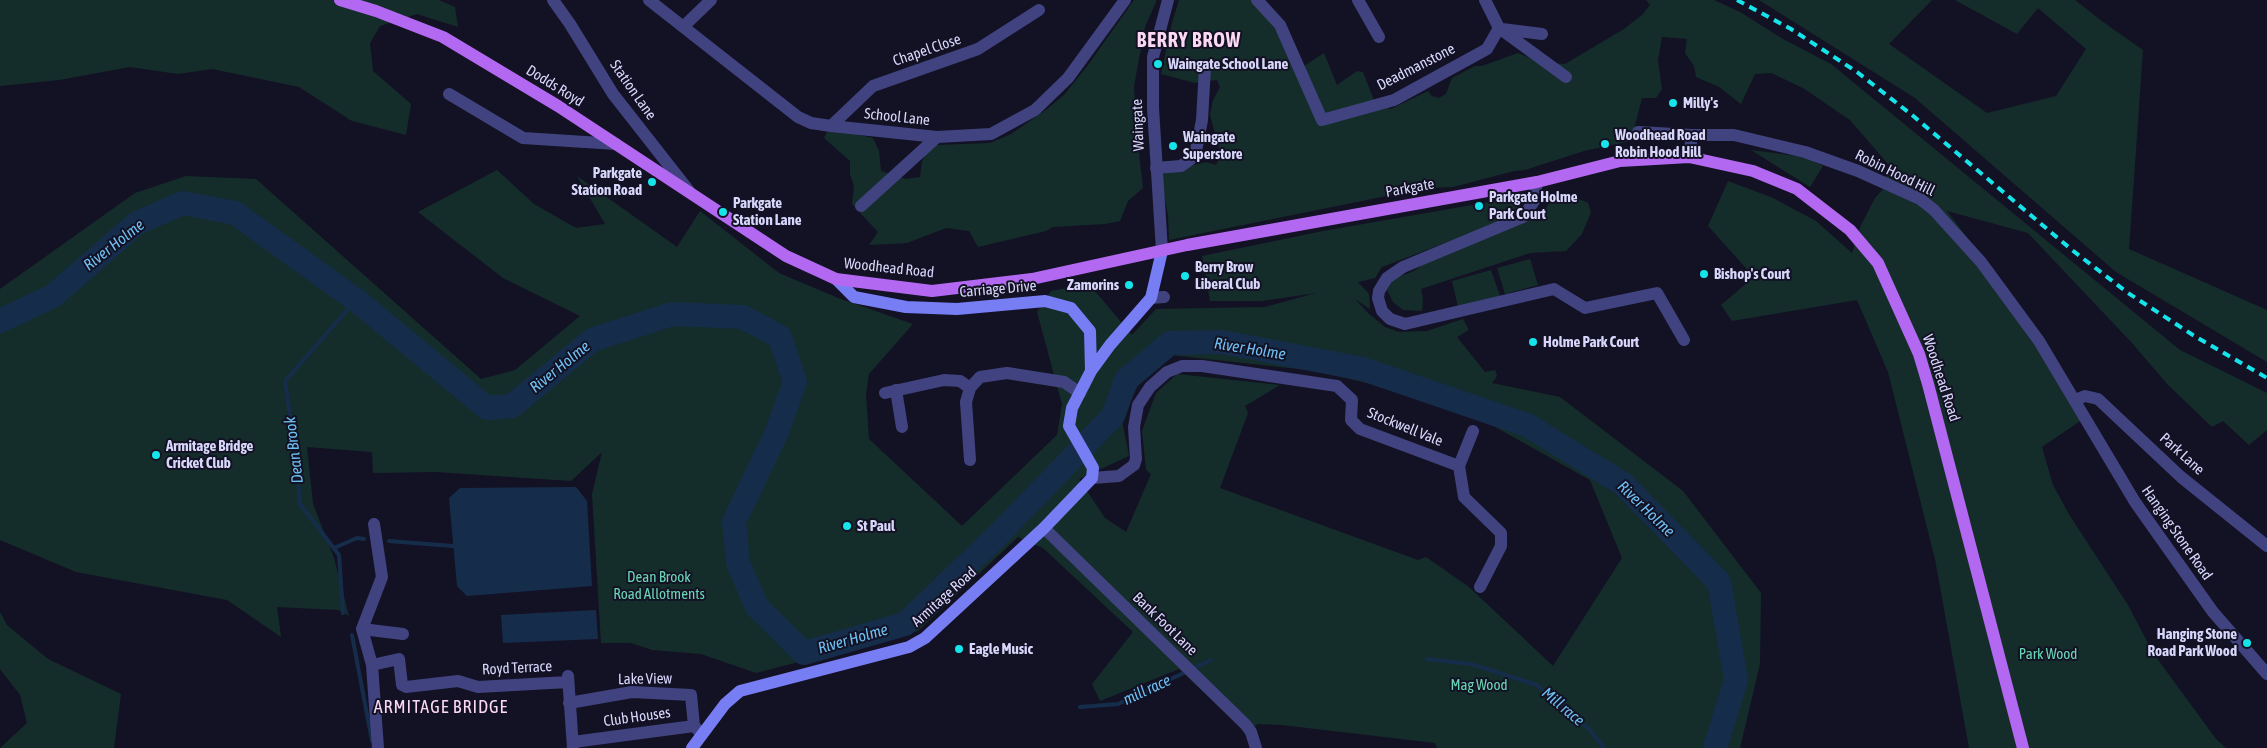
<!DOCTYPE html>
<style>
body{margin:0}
canvas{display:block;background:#131124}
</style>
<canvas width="2267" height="748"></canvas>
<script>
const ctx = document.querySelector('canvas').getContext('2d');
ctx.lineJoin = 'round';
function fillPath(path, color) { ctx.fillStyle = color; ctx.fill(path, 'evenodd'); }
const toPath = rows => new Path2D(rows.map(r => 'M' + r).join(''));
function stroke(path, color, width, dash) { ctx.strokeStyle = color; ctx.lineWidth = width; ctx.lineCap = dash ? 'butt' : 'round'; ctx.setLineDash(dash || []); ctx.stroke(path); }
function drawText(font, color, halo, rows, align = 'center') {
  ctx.font = font + ' "Asap Condensed",sans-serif'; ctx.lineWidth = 4; ctx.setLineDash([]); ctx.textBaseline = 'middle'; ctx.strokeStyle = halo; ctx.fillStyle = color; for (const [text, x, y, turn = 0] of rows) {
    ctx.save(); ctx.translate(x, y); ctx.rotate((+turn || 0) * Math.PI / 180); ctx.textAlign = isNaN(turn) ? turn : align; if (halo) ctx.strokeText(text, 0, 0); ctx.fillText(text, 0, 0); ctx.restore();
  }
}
const green = toPath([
 [0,0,439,0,455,7,458,27,417,14,380,26,370,43,373,71,411,104,406,135,352,121,299,87,212,69,178,74,130,67,59,80,0,86],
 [1134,0,1156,0,1156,2,1145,27,1134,86,1136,126,1143,188,1128,201,1120,221,1105,224,1053,227,1046,231,978,247,969,231,946,228,907,243,869,245,878,232,852,204,854,186,850,174,850,161,824,138,829,128,873,138,879,151,881,171,906,179,920,177,922,161,929,148,937,145,990,143,1011,134,1047,109,1064,95,1088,65],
 [1179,0,1252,0,1279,34,1295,72,1324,53,1337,85,1357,71,1363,72,1375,103,1391,109,1428,91,1432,96,1439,98,1446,94,1452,78,1475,66,1482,66,1518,53,1540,62,1565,64,1624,29,1642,15,1650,5,1646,0,1714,0,1740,12,1783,39,1831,64,2180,350,2267,393,2267,430,2249,445,2223,421,2212,427,2168,385,2132,343,2028,233,1947,211,2044,339,2089,415,2042,447,2053,485,2070,516,2128,605,2153,653,2216,739,2226,748,1969,748,1935,559,1888,372,1857,300,1732,321,1721,305,1754,277,1708,226,1728,181,1773,198,1816,221,1852,253,1861,225,1875,198,1883,189,1888,164,1850,120,1803,88,1771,73,1755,74,1741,104,1719,87,1696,77,1694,66,1685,53,1687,39,1662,37,1658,60,1662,89,1656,98,1642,98,1631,141,1584,151,1525,170,1514,171,1453,187,1426,188,1169,240,1168,215,1162,186,1164,172,1206,162,1216,165,1221,155,1210,115,1213,100,1220,87,1217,80,1195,83,1161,74,1172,23],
 [1759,0,1932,0,1889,44,1987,113,2056,96,2086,49,2038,8,2017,34,1955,0,2075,0,2103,22,2143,50,2129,249,2267,310,2267,362,2116,272,1915,98],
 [1751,150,1805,157,1823,166,1810,187],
 [497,170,534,204,576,228,605,224,577,176,677,247,700,211,779,273,838,298,913,324,869,374,866,394,869,439,962,526,1057,435,1062,404,1037,312,1051,291,1089,284,1132,335,1156,309,1265,307,1316,293,1262,301,1210,301,1202,256,1323,231,1524,196,1519,211,1505,220,1382,267,1375,278,1358,282,1369,294,1370,309,1355,299,1368,313,1385,327,1399,332,1427,331,1463,319,1469,330,1457,337,1485,372,1495,370,1497,376,1492,383,1560,397,1683,491,1761,593,1760,664,1740,748,1437,748,1435,743,1282,725,1258,724,1246,732,1179,669,1100,701,1092,684,1133,632,1043,548,1018,537,918,631,756,673,701,654,652,650,631,643,601,643,592,494,602,452,571,481,436,472,373,473,372,452,307,447,313,504,334,558,349,616,338,610,277,607,281,637,227,600,76,572,0,540,0,289,135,193,186,176,256,179,481,379,515,370,580,316,503,278,418,212],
 [1171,355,1316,371,1375,385,1490,424,1590,480,1622,558,1553,666,1469,587,1426,557,1418,560,1220,488,1248,413,1245,406,1280,385,1177,374,1156,393,1142,431,1146,470,1151,474,1126,532,1105,518,1079,479,1129,456,1122,420,1140,381],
 [1570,195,1588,203,1591,212,1582,234,1566,251,1530,253,1421,289,1423,299,1422,311,1403,310,1393,302,1387,290,1393,279,1414,271,1428,261,1526,222,1541,215,1552,199],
 [1530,259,1538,285,1505,294,1497,268],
 [1491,270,1500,296,1458,307,1452,281],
 [0,612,7,625,48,659,121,694,114,748,0,748,27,723,20,695,0,669]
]);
const water = toPath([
 [576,487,587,501,592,586,467,596,457,586,449,498,460,488],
 [596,610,598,639,503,643,501,615]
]);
const stream = toPath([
 [389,541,453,546],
 [334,548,357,538,364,539],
 [343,613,339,555,300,504,295,449,285,381,356,300],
 [352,635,372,741],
 [1427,659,1471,664,1537,685,1590,730,1604,748],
 [1080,707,1118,704,1211,660]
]);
const river = toPath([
 [0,321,53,296,137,223,183,203,235,213,356,300,487,408,512,406,592,340,672,314,743,317,780,337,795,382,776,434,734,522,738,563,757,607,804,653,905,624,998,535,1113,416,1126,380,1170,343,1222,342,1363,369,1527,425,1623,484,1719,582,1736,680,1715,748]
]);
const minor = toPath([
 [553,0,570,24,613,94,689,191],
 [649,0,798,117,811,123,831,126,937,137,991,134,1035,110,1068,78,1125,0],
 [1257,0,1280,25,1322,120,1394,100,1487,49,1499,28],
 [1358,0,1379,37],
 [1485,0,1499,28,1566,77],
 [684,26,711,0],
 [1502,29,1542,34],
 [449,94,523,138,616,144],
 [831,126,873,86,978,49,1039,10],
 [1638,132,1692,135],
 [1689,157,1692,135,1734,135,1805,152,1858,171,1920,199,1934,210,1981,262,2039,341,2135,502,2213,612,2267,674],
 [1156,168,1181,166,1195,156,1202,120,1205,67],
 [1537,182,1534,201,1523,217,1403,267,1387,278,1379,291,1378,298,1382,311,1390,319,1405,324,1554,289,1585,308,1657,293,1684,340],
 [861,206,937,137],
 [1162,251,1153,108,1153,57,1168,0],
 [1151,298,1164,297],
 [896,390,902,427],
 [885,393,944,380,960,381,970,388],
 [2075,400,2085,396,2098,399,2181,477,2267,546],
 [970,460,966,402,970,388,980,377,1007,373,1064,382,1080,393],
 [1459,466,1473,431],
 [1092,478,1119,476,1134,465,1136,459,1134,427,1138,405,1150,387,1167,372,1182,366,1202,366,1337,386,1352,400,1351,420,1360,429,1459,466,1464,497,1501,533,1501,546,1480,587],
 [374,524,382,577,362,629,372,665,378,748],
 [1044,528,1246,725,1251,732,1256,748],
 [362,629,403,634],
 [372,665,399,659,402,685,406,687,458,681,478,687,568,682],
 [568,676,573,748],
 [569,703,632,692,691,695,694,726],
 [573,742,694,726,699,731]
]);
const secondary = toPath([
 [836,279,854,297,906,307,957,309,1045,301,1071,308,1090,331,1091,371],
 [692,748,725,704,740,691,909,647,925,638,1044,528,1092,478,1093,468,1069,426,1072,408,1091,371,1110,345,1151,298,1162,251]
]);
const primary = toPath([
 [340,0,376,11,443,37,558,106,786,256,836,279,932,291,1032,279,1187,245,1537,182,1620,161,1689,157,1753,171,1797,189,1850,230,1878,263,1919,354,1928,384,2023,748]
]);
const rail = toPath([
 [1737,0,1791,29,1857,72,1912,115,2072,250,2128,293,2196,337,2267,378]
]);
const markers = [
 [1158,64,5,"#15e5ea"],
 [1673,103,5,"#15e5ea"],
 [1605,144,5,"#15e5ea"],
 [1173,146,5,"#15e5ea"],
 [652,182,5,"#15e5ea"],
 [1479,206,5,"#15e5ea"],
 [723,212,5,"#15e5ea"],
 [1704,274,5,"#15e5ea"],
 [1185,276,5,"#15e5ea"],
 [1129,285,5,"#15e5ea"],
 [1533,342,5,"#15e5ea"],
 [156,455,5,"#15e5ea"],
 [847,526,5,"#15e5ea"],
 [2247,643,5,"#15e5ea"],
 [959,649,5,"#15e5ea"]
];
const streetNames = [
 ["Chapel Close",927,50,-19],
 ["Deadmanstone",1416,67,-27],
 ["Dodds Royd",555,86,32],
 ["Station Lane",633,90,55],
 ["School Lane",897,117,6],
 ["Waingate",1138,125,-92],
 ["Robin Hood Hill",1895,173,26],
 ["Parkgate",1410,188,-10],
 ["Woodhead Road",889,268,6],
 ["Carriage Drive",998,289,-5],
 ["Woodhead Road",1941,378,72],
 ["Stockwell Vale",1405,427,22],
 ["Park Lane",2182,454,42],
 ["Hanging Stone Road",2177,533,55],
 ["Armitage Road",944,597,-42],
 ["Bank Foot Lane",1165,624,44],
 ["Royd Terrace",517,668,-3],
 ["Lake View",645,679,-1],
 ["Club Houses",637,717,-8]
];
const poiNames = [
 ["Waingate School Lane",1168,64],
 ["Milly's",1683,103],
 ["Woodhead Road",1615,135],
 ["Robin Hood Hill",1615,152],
 ["Waingate",1183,137],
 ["Superstore",1183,154],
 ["Parkgate",642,173,"right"],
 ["Station Road",642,190,"right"],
 ["Parkgate Holme",1489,197],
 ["Park Court",1489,214],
 ["Parkgate",733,203],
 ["Station Lane",733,220],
 ["Berry Brow",1195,267],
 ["Liberal Club",1195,284],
 ["Bishop's Court",1714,274],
 ["Zamorins",1119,285,"right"],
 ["Holme Park Court",1543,342],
 ["Armitage Bridge",166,446],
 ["Cricket Club",166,463],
 ["St Paul",857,526],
 ["Hanging Stone",2237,634,"right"],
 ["Road Park Wood",2237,651,"right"],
 ["Eagle Music",969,649]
];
const parkNames = [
 ["Dean Brook",659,577],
 ["Road Allotments",659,594],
 ["Park Wood",2048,654],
 ["Mag Wood",1479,685]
];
const waterNames = [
 ["River Holme",114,245,-38],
 ["River Holme",1250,349,9],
 ["River Holme",560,367,-39],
 ["Dean Brook",294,450,-97],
 ["River Holme",1646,509,44],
 ["River Holme",853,639,-16],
 ["mill race",1147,690,-25],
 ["Mill race",1563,707,40]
];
const quarterNames = [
 ["ARMITAGE BRIDGE",441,707]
];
const districtNames = [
 ["BERRY BROW",1189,41]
];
fillPath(green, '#142d2a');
fillPath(water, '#152d4a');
stroke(stream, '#152d4a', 4);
stroke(river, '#152d4a', 24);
stroke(minor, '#40437f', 12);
stroke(secondary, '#777df3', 12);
stroke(primary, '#b368f2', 12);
stroke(rail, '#15e5ea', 4, [8, 6]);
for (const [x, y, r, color] of markers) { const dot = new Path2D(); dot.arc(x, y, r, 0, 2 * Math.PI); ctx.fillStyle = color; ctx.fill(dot); stroke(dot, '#131124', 2); }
drawText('15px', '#d8d7fb', '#131124', streetNames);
drawText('bold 15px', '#d8d7fb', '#131124', poiNames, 'left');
drawText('15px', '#69d5b2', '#131124', parkNames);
drawText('italic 16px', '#6ec0f2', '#131124', waterNames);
ctx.letterSpacing = '1px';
drawText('18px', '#fcd9f2', '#131124', quarterNames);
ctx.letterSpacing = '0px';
ctx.letterSpacing = '1px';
drawText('bold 20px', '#fcd9f2', '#131124', districtNames);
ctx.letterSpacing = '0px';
</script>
